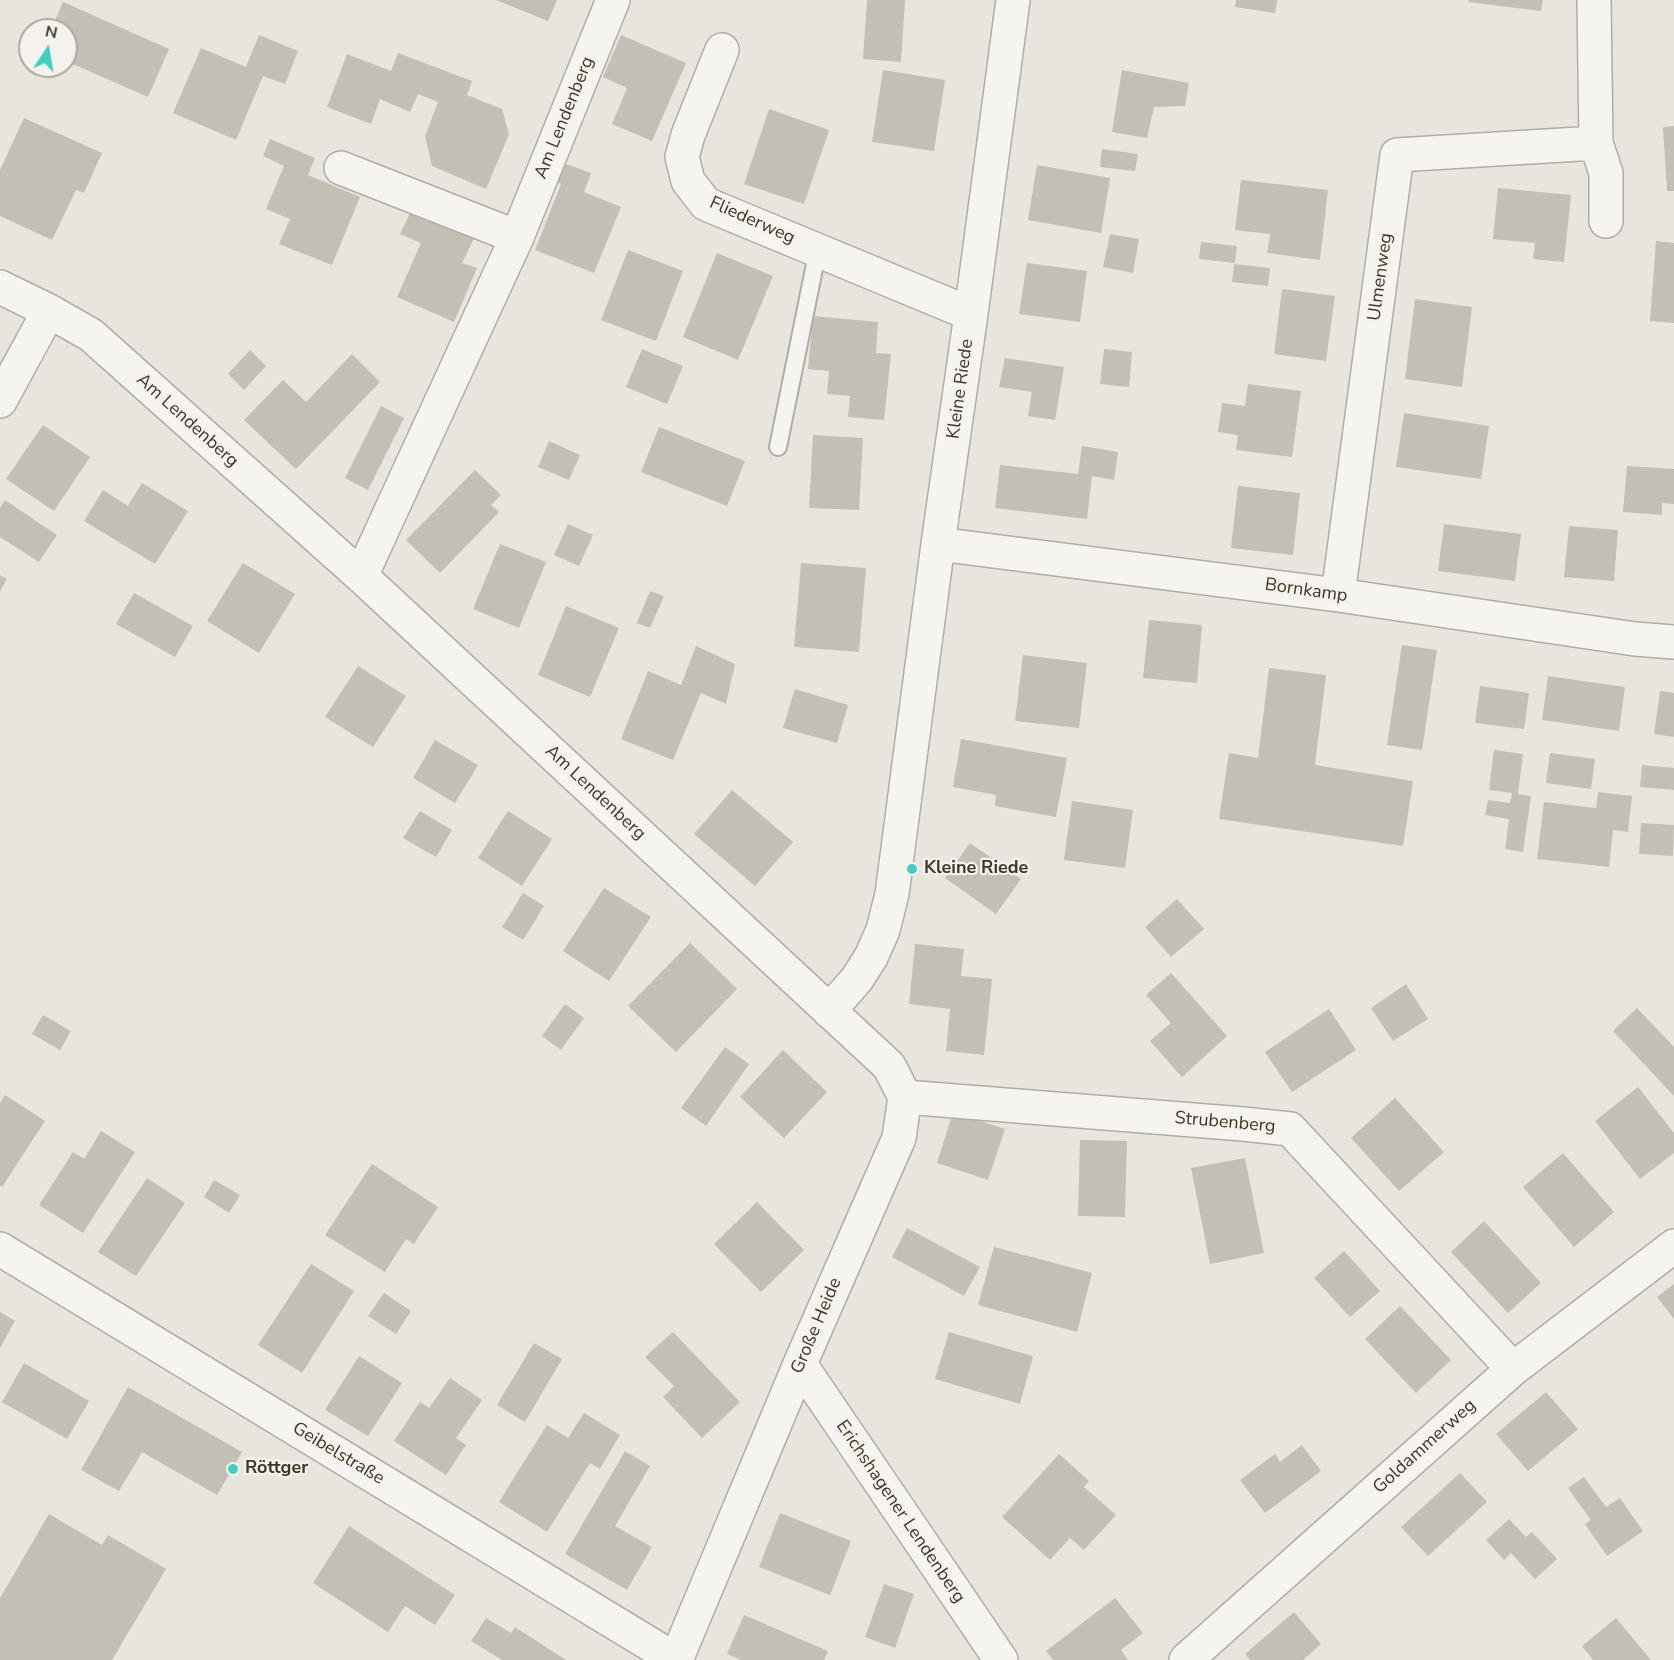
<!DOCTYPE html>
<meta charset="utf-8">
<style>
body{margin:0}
#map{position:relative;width:1674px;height:1660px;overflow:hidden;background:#e8e4de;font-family:"Nunito Sans",sans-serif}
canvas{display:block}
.north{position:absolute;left:18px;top:18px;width:60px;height:60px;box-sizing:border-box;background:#f5f2ed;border:2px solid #aca79e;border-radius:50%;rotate:12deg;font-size:16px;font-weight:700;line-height:24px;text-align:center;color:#3e3727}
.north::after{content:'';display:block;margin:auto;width:21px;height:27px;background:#40cfbe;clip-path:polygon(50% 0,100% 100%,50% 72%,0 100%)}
</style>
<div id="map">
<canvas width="1674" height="1660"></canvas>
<div class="north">N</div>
</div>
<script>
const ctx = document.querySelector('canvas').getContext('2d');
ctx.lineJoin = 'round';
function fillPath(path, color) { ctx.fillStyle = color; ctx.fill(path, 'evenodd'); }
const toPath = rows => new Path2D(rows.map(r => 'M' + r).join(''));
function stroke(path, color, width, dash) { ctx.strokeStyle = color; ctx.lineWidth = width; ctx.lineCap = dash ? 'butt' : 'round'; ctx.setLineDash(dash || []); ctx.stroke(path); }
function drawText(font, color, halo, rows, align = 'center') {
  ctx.font = font + ' "Nunito Sans",sans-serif'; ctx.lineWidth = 4.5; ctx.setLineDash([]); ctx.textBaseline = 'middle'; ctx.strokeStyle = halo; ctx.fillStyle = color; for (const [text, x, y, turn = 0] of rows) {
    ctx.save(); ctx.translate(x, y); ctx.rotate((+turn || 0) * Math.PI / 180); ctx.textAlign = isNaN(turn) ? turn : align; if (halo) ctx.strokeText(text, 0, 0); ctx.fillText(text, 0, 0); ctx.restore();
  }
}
const building = toPath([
 [496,0,557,0,548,21],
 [867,0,905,0,901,62,863,59],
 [1236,0,1277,0,1275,13,1235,7],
 [1469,0,1543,0,1541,11,1468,2],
 [63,2,169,49,148,97,66,61,66,30,51,30],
 [259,35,298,51,285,84,263,76,236,140,173,113,201,48,246,67],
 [621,35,686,63,652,141,612,124,627,88,603,77],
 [398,53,472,81,467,95,502,109,509,134,486,189,432,166,425,136,438,102,418,94,410,112,380,99,371,124,327,107,347,54,391,71],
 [883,70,945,80,934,151,872,142],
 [1122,70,1189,83,1185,106,1154,107,1147,138,1112,132],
 [769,109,829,130,804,204,744,184],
 [24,118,102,153,84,193,76,190,52,240,0,216,0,170],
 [1674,126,1674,191,1667,191,1663,127],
 [270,139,315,158,308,175,360,197,332,265,279,244,290,219,266,209,284,166,263,156],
 [1102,149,1138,154,1135,171,1100,167],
 [558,161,591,173,584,192,621,207,594,273,535,250,561,184,550,180],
 [1037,165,1110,178,1101,233,1028,220],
 [1241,180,1328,190,1320,260,1267,253,1270,234,1235,230],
 [1498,188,1571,195,1564,262,1533,259,1535,243,1493,239],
 [413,207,475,236,462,263,477,268,454,322,397,297,421,243,400,234],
 [1110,234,1139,239,1133,273,1103,267],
 [1656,241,1674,243,1674,323,1650,321],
 [1201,242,1237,246,1235,263,1199,259],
 [628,250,683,271,656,341,601,320],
 [717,253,773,276,738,360,683,337],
 [1027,263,1087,271,1080,322,1019,314],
 [1234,264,1270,268,1268,286,1232,282],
 [1282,289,1335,296,1326,361,1274,354],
 [1415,299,1472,307,1462,387,1405,379],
 [813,316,878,322,876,353,891,354,884,420,848,417,850,396,827,394,829,371,808,369],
 [642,349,683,366,667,404,626,387],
 [1104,349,1132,352,1129,387,1100,384],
 [250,350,266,366,244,390,228,374],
 [352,354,380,382,296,469,244,420,283,380,306,402],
 [1005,358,1064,367,1055,420,1028,416,1032,392,999,387],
 [1248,384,1301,391,1292,457,1236,450,1238,435,1218,432,1222,403,1245,406],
 [381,406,404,418,368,490,345,478],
 [1404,413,1489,426,1481,479,1396,467],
 [43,425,90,457,54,511,6,479],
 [659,427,745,461,727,506,641,472],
 [813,435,863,438,859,510,809,508],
 [549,441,580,455,569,480,538,467],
 [1082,446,1118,452,1114,480,1092,476,1087,519,995,508,1000,465,1078,474],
 [1627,466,1674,469,1674,504,1662,503,1662,515,1623,512],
 [475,470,501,495,491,505,499,512,440,573,406,540],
 [142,483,188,511,155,564,84,521,103,490,128,506],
 [1238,486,1300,493,1293,555,1231,548],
 [5,500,57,535,39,562,0,537,0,508],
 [568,524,593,535,579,566,554,555],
 [1444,524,1521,534,1515,581,1438,571],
 [1569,526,1618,530,1614,581,1564,577],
 [500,544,546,562,519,628,473,609],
 [243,563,295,594,259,653,207,621],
 [801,563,866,568,859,652,794,647],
 [0,575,7,579,0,591],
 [650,591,664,596,650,628,637,623],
 [134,593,193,626,175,657,116,624],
 [566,606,619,628,590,697,538,675],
 [1149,620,1202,625,1197,683,1143,678],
 [1402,645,1437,650,1422,750,1387,745],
 [696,646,735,664,726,704,701,693,673,760,621,739,648,671,681,685],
 [1023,655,1087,663,1079,728,1015,721],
 [358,666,406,696,373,747,325,717],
 [1269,668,1326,675,1315,765,1413,781,1403,846,1219,819,1229,753,1258,758],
 [1548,676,1625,687,1619,731,1542,720],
 [1480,686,1529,693,1524,729,1475,723],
 [795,689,848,705,837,743,783,728],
 [1660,691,1674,693,1674,737,1654,734],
 [961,739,1067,758,1056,817,995,806,996,795,953,787],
 [435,740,478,765,455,803,413,778],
 [1494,750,1523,754,1518,794,1531,796,1523,852,1505,849,1509,819,1485,815,1488,800,1510,803,1512,793,1489,790],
 [1550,753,1595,759,1591,789,1546,783],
 [1642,765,1674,768,1674,790,1640,787],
 [732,790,793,842,755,886,694,834],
 [1598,792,1632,796,1628,832,1613,830,1609,867,1537,859,1544,802,1596,808],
 [1072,801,1133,810,1125,868,1064,860],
 [420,811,452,830,436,857,403,838],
 [508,811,552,839,522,886,478,858],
 [1641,823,1674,825,1673,856,1639,854],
 [970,843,1021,879,996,914,945,878],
 [604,888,651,917,609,981,563,951],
 [523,893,544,906,523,940,502,927],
 [1177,899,1204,929,1171,957,1145,927],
 [690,943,737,989,676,1052,628,1006],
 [915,944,964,949,961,976,992,979,984,1055,946,1051,950,1009,909,1004],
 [1171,973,1227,1036,1182,1077,1150,1041,1171,1023,1146,995],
 [1406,984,1428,1019,1393,1041,1371,1008],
 [565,1004,584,1018,561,1050,542,1036],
 [1637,1008,1674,1047,1674,1096,1613,1031],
 [1329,1009,1356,1050,1292,1092,1265,1052],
 [43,1015,71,1031,60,1050,32,1034],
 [725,1047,749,1064,706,1126,681,1108],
 [783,1050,827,1092,784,1138,740,1097],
 [1638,1087,1674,1133,1674,1153,1640,1179,1595,1121],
 [5,1095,45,1121,2,1187,0,1185,0,1103],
 [1395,1098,1444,1152,1399,1191,1351,1138],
 [953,1112,1005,1129,988,1180,937,1163],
 [101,1131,135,1152,83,1233,39,1205,73,1152,84,1159],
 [1080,1140,1127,1141,1125,1217,1078,1216],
 [1563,1153,1614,1212,1574,1247,1523,1187],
 [1245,1158,1264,1253,1210,1264,1191,1168],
 [372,1164,438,1207,414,1244,406,1239,385,1272,325,1235],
 [147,1178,185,1203,136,1276,98,1252],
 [214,1180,240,1195,229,1213,204,1197],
 [757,1202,804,1250,761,1292,714,1244],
 [1484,1221,1541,1283,1508,1313,1451,1252],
 [907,1228,980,1267,964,1296,892,1257],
 [994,1247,1092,1273,1077,1332,978,1305],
 [1344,1251,1380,1291,1350,1317,1314,1278],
 [311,1264,354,1291,302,1373,258,1345],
 [1674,1284,1674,1319,1657,1297],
 [384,1293,411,1311,396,1334,368,1316],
 [1400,1306,1451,1360,1416,1393,1365,1339],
 [0,1312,15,1321,0,1348],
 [673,1332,740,1402,702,1438,663,1397,674,1386,645,1357],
 [949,1332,1033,1356,1020,1404,935,1379],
 [534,1343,562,1359,525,1422,497,1405],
 [359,1356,402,1383,368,1436,325,1410],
 [24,1363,89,1401,67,1439,2,1402],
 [450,1378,482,1400,456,1438,466,1445,446,1475,394,1441,420,1402,429,1408],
 [128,1387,242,1452,217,1495,142,1452,119,1491,81,1470],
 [1546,1392,1578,1429,1528,1471,1496,1434],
 [584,1413,620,1435,600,1469,590,1463,547,1532,499,1502,547,1425,568,1438],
 [1302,1445,1321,1471,1265,1513,1240,1480,1275,1454,1280,1462],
 [625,1451,650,1466,615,1526,652,1547,627,1590,565,1554],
 [1059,1454,1089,1481,1084,1487,1116,1515,1084,1550,1070,1538,1050,1560,1002,1517],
 [1460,1473,1487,1502,1428,1556,1401,1527],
 [1584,1477,1606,1507,1620,1498,1643,1531,1607,1556,1585,1524,1591,1520,1568,1488],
 [780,1513,851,1541,830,1595,759,1567],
 [49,1514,102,1545,108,1535,166,1569,112,1660,0,1660,0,1598],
 [1509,1519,1526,1537,1532,1532,1557,1559,1535,1579,1511,1553,1504,1560,1486,1540],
 [349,1526,455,1595,435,1625,405,1606,388,1632,313,1583],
 [884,1584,914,1594,895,1648,865,1637],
 [1115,1598,1143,1633,1121,1650,1128,1660,1053,1660,1046,1651],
 [1294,1612,1321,1644,1303,1660,1250,1660,1245,1654],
 [744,1615,828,1651,824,1660,741,1660,727,1654],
 [486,1618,511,1633,515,1627,566,1660,502,1660,471,1641],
 [1616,1618,1651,1660,1593,1660,1582,1646]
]);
const lane = toPath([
 [778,447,818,249]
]);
const street = toPath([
 [722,50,688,135,682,157,688,181,706,204,971,314],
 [1596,143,1606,173,1606,221],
 [341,168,517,237,361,576],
 [517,237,613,0],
 [0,287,49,311,91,335,361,576,889,1066,905,1097,899,1138,800,1364,676,1660],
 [0,401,49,311],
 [938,544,1338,595,1635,639,1674,642],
 [1338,595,1397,155,1596,143,1594,0],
 [829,1011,857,979,871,957,883,930,892,894,938,544,971,314,1013,0],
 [905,1097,1243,1124,1290,1129,1513,1369],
 [0,1249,676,1660],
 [800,1364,1001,1660],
 [1186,1660,1513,1369,1674,1246]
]);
const markers = [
 [912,869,6,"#40cfbe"],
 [233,1469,6,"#40cfbe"]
];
const streetNames = [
 ["Am Lendenberg",565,118,-68],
 ["Fliederweg",752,221,24],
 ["Ulmenweg",1381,277,-82],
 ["Kleine Riede",961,389,-82],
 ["Am Lendenberg",187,421,42],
 ["Bornkamp",1306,591,8],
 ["Am Lendenberg",595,793,43],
 ["Strubenberg",1225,1123,5],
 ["Große Heide",817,1326,-67],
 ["Goldammerweg",1425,1447,-42],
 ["Geibelstraße",338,1454,31],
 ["Erichshagener Lendenberg",900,1512,56]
];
const poiNames = [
 ["Kleine Riede",924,869],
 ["Röttger",245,1469]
];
fillPath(building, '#c4bfb5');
stroke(lane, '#b2ada3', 20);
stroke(street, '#b2ada3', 36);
stroke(lane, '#f6f4f0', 16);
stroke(street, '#f6f4f0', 33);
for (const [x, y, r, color] of markers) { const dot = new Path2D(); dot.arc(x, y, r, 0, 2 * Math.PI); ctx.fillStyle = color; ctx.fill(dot); stroke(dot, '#f5f2ed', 2); }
drawText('18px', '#3e3727', '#f5f2ed', streetNames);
drawText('bold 18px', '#3e3727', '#f5f2ed', poiNames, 'left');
</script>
